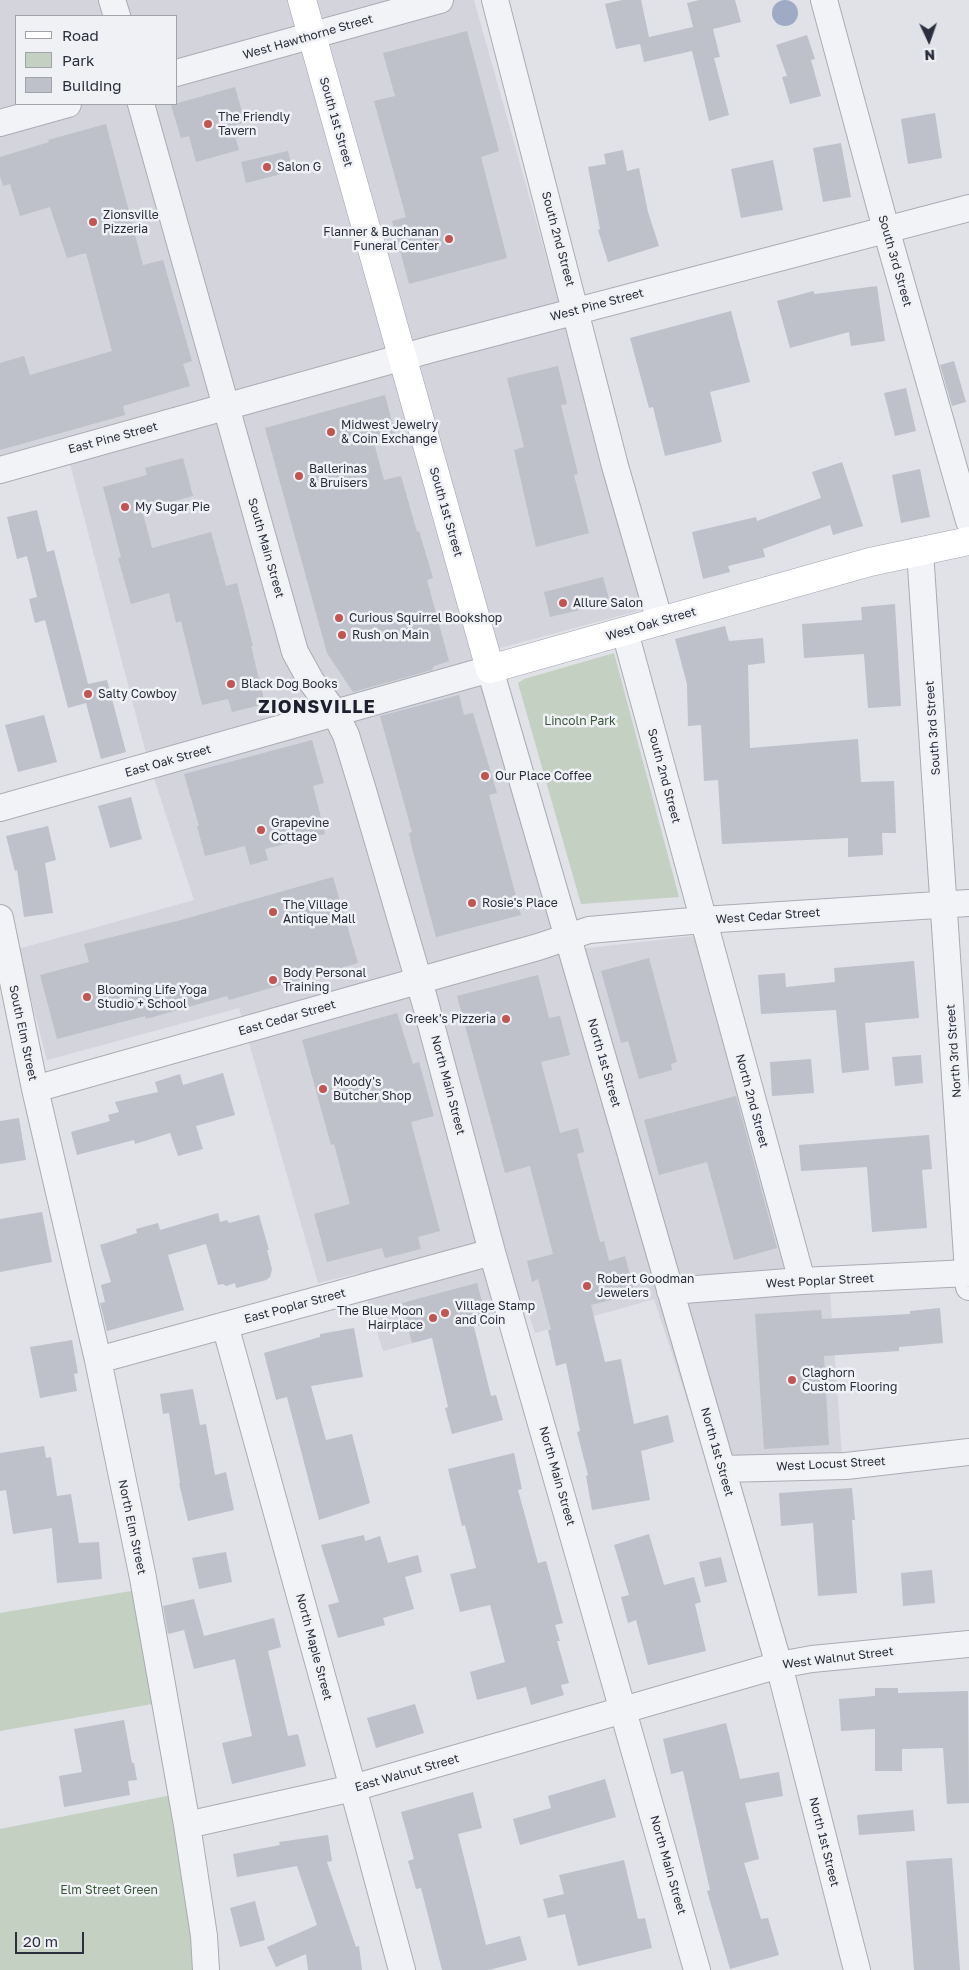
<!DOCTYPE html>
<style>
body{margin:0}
#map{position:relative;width:969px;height:1970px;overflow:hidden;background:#e0e2e7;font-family:"Golos Text",sans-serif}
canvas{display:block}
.legend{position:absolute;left:15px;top:15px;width:162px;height:90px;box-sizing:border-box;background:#eff1f5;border:1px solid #a1a3ab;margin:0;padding:6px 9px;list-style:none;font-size:15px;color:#2b2e3d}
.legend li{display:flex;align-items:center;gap:10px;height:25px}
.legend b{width:25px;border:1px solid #a1a3ab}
.north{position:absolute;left:904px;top:15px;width:50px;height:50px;-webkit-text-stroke:4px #eff1f5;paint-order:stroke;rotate:177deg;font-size:14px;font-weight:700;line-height:20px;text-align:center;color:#2b2e3d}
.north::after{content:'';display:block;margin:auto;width:18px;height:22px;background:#2b2e3d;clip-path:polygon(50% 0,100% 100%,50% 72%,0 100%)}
.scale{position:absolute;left:15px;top:1932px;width:69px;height:22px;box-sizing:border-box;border:2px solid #2b2e3d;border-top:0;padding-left:6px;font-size:15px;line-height:18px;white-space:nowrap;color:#2b2e3d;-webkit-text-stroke:4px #eff1f5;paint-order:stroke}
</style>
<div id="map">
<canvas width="969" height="1970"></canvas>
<ul class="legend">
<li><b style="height:6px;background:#fff"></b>Road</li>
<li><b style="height:14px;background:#c3d0c2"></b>Park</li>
<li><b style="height:14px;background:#bec0ca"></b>Building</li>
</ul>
<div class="north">N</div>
<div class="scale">20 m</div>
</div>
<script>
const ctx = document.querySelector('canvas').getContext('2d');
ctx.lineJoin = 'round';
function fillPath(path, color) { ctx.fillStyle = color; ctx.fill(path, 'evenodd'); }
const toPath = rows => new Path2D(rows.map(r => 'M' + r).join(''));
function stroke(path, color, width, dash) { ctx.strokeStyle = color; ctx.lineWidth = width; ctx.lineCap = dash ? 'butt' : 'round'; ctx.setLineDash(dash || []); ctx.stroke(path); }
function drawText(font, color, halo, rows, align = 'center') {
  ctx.font = font + ' "Golos Text",sans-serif'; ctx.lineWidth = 5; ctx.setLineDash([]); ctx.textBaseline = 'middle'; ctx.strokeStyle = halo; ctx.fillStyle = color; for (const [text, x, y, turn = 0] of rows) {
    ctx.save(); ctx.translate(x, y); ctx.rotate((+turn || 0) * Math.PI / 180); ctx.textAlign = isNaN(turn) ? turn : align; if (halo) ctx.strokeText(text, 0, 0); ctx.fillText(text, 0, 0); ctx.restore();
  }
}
const built = toPath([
 [0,0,474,0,645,609,478,654,570,950,694,936,795,1295,830,1294,842,1454,710,1470,654,1299,535,1333,528,1312,383,1351,359,1273,318,1283,239,1008,47,1060,18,949,194,900,147,757,64,441,0,459],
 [16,16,176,16,176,104,16,104]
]);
const green = toPath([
 [614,653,679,897,581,904,518,683,524,679],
 [137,1590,158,1703,0,1731,0,1613],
 [177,1794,197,1970,0,1970,0,1829]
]);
const water = toPath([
 '772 13a13 13 0 1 1 26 0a13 13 0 1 1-26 0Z'
]);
const building = toPath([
 [622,0,641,0,649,37,693,27,687,3,699,0,735,0,741,22,713,29,720,57,714,58,729,115,709,121,692,51,644,62,640,44,616,49,605,4],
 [467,31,499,151,481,157,507,258,409,284,392,221,406,217,374,101,395,96,383,53],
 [807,35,815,59,811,60,821,96,790,104,782,77,787,76,776,45],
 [235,87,245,122,232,126,239,150,196,162,189,136,181,138,171,105],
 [935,113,942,158,908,164,901,119],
 [106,124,143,265,163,260,192,361,183,364,190,386,123,406,125,415,0,450,0,363,24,356,30,375,112,351,86,253,67,258,50,207,20,216,10,184,3,186,0,176,0,157,49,142,48,140],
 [841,143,851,197,823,202,813,148],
 [623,150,627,171,639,168,648,212,659,246,608,262,598,230,600,229,588,167,606,164,604,154],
 [288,151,293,171,246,183,241,162],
 [773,160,783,210,741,218,731,169],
 [877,286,885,341,851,346,849,332,790,348,777,301,813,291,815,294],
 [731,311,750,382,710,392,722,442,665,456,653,407,649,408,630,338],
 [954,361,966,402,952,406,940,365],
 [558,366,567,404,561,405,578,474,574,475,589,533,536,547,514,450,524,447,507,378],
 [906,388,916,431,895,436,884,393],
 [385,395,396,437,374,443,384,480,401,476,417,532,419,531,433,578,427,580,449,661,434,666,432,670,353,692,327,653,265,428],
 [183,458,193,496,142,510,152,548,211,532,226,586,237,583,253,646,251,646,265,704,232,712,228,699,202,705,181,621,176,623,169,593,131,604,118,558,121,557,103,487,147,475,145,468],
 [842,462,863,526,833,535,830,525,763,549,765,557,728,566,730,572,703,579,692,532,756,517,757,521,821,498,812,472],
 [920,469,930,517,901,523,892,475],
 [37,510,47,552,54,550,88,684,107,680,126,752,101,759,86,703,68,708,45,620,35,623,29,599,37,597,27,556,17,559,7,517],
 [603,577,610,603,550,617,544,592],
 [895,604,901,706,868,708,864,654,804,658,802,624,862,620,861,607],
 [725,626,729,641,763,638,765,663,748,665,750,748,858,739,861,782,894,781,896,833,882,833,883,855,848,857,848,838,722,844,718,780,704,781,701,725,688,726,687,684,675,639],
 [459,695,464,715,473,713,497,793,489,795,521,915,436,937,412,848,409,833,412,832,380,716],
 [44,715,57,762,18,772,5,725],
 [312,740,324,783,313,786,325,834,265,849,268,860,250,865,245,846,205,856,197,826,199,826,184,774],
 [131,797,142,839,110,848,98,806],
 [48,826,56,860,45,863,53,913,24,917,17,870,15,871,6,836],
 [333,877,358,963,229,1000,227,996,146,1019,145,1016,57,1039,40,975,89,962,84,944,181,920],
 [649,958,677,1062,671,1064,672,1070,639,1079,628,1041,621,1043,601,971],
 [914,961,919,1018,865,1023,869,1070,842,1073,836,1010,761,1014,758,975,785,973,786,987,835,982,834,968],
 [538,975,549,1018,560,1016,570,1055,541,1062,560,1133,578,1128,584,1152,577,1154,600,1242,604,1241,609,1261,625,1256,635,1294,591,1305,605,1362,621,1359,634,1424,668,1415,674,1442,641,1451,650,1500,592,1510,586,1476,588,1475,577,1432,580,1431,566,1363,556,1366,548,1330,551,1329,538,1279,532,1282,527,1261,553,1254,530,1166,505,1173,457,996],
 [397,1013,413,1064,419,1062,434,1116,411,1122,440,1231,418,1237,421,1249,385,1258,382,1248,327,1262,314,1214,350,1204,334,1144,331,1145,302,1040],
 [921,1055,923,1083,895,1086,892,1057],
 [811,1059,814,1093,772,1096,770,1062],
 [223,1073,235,1115,196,1126,203,1149,178,1156,170,1133,135,1144,134,1140,77,1155,71,1132,110,1121,108,1115,119,1112,115,1102,158,1092,155,1082,180,1074,183,1085],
 [736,1096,777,1248,734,1260,707,1162,659,1175,644,1120],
 [19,1118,26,1160,0,1164,0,1121],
 [929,1135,932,1169,922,1170,927,1228,872,1232,867,1167,801,1171,799,1145],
 [42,1212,52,1262,0,1272,0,1219],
 [218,1213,220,1222,227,1220,229,1223,259,1215,269,1250,267,1250,272,1269,270,1277,266,1280,236,1288,235,1283,226,1286,223,1284,218,1285,206,1244,168,1255,184,1310,107,1331,100,1303,105,1302,101,1285,111,1282,100,1245,137,1233,136,1229,158,1223,160,1230],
 [477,1283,488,1323,474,1327,491,1396,496,1395,503,1420,452,1434,445,1408,448,1407,432,1338,412,1343,402,1303],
 [940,1308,943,1343,899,1347,899,1351,824,1356,829,1445,764,1449,755,1314,821,1310,822,1319,910,1314,910,1311],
 [354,1328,363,1377,311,1386,326,1440,352,1434,370,1503,319,1520,287,1397,276,1400,264,1353,320,1337,320,1334],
 [72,1340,78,1373,74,1374,77,1391,40,1398,30,1347],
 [193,1389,200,1425,206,1424,215,1475,226,1472,234,1510,188,1521,179,1483,180,1483,169,1413,163,1414,160,1394],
 [44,1446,46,1458,51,1457,57,1496,71,1494,79,1543,99,1542,102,1579,57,1583,52,1528,13,1534,6,1490,0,1491,0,1453],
 [514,1453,522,1489,518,1490,538,1563,546,1561,563,1623,555,1625,560,1641,557,1641,569,1683,561,1685,564,1695,531,1705,526,1687,477,1700,470,1672,505,1662,490,1605,460,1612,450,1574,476,1568,465,1525,462,1526,448,1469],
 [852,1488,855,1520,852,1520,857,1593,818,1596,813,1523,781,1526,779,1493],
 [649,1534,664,1585,694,1577,701,1602,695,1604,706,1651,648,1665,636,1620,628,1623,621,1597,629,1595,614,1545],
 [364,1535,365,1541,380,1536,388,1563,418,1555,422,1572,405,1577,414,1609,383,1618,385,1625,338,1638,328,1605,339,1602,321,1545],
 [226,1552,232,1582,199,1589,192,1558],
 [721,1557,727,1582,705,1587,699,1562],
 [932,1570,935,1603,903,1606,901,1573],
 [194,1599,204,1636,274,1618,281,1647,268,1651,288,1736,298,1734,306,1766,232,1784,222,1743,252,1736,235,1659,194,1669,184,1630,168,1634,163,1606],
 [875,1688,898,1688,898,1693,968,1691,969,1803,947,1804,943,1748,902,1749,902,1771,875,1771,875,1729,841,1731,839,1699,875,1696],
 [415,1704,424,1733,376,1748,367,1718],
 [124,1720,132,1763,134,1763,137,1780,128,1781,130,1795,64,1807,59,1776,82,1772,74,1729],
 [726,1723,740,1779,779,1772,783,1796,745,1803,759,1859,744,1863,761,1919,768,1918,779,1955,730,1969,707,1891,710,1890,683,1771,671,1774,663,1739],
 [605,1779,616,1817,520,1845,513,1819,551,1808,548,1796],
 [473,1792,482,1828,458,1834,486,1945,520,1936,527,1960,489,1970,442,1970,421,1888,416,1889,408,1861,414,1859,401,1812],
 [913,1810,915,1831,859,1835,857,1815],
 [328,1835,332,1861,327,1862,356,1947,359,1946,362,1970,308,1970,306,1954,276,1967,267,1947,317,1925,297,1866,237,1877,233,1854,280,1845,279,1842],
 [952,1858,960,1970,914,1970,906,1861],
 [624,1860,638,1919,645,1918,652,1948,578,1966,565,1914,548,1918,543,1899,564,1894,559,1875],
 [255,1901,265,1940,240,1947,230,1908]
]);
const minor = toPath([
 [112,0,117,16],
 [495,0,615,466,660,622],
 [824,0,886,229,969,521],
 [176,73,440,0],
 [141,104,295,652,311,681,335,713,346,735,362,787,425,1002,492,1252,697,1970],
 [0,123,68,104],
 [0,470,432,349,969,208],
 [920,551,969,1287],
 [625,632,802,1281],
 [0,808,490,669,779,1665,857,1970],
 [0,918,35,1089,98,1360,143,1578,187,1825,204,1936,206,1970],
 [35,1089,538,947,589,930,703,920,969,903],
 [670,1291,802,1281,969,1273],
 [225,1325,353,1788,402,1970],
 [98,1360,492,1252],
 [722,1469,846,1466,969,1452],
 [187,1825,353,1788,779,1665,812,1659,969,1644]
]);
const major = toPath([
 [302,0,490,669,870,562,969,541]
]);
const markers = [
 [208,124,5,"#bf5653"],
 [267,167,5,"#bf5653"],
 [93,222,5,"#bf5653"],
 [449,239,5,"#bf5653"],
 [331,432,5,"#bf5653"],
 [299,476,5,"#bf5653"],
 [125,507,5,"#bf5653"],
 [563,603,5,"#bf5653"],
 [339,618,5,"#bf5653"],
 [342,635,5,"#bf5653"],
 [231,684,5,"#bf5653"],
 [88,694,5,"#bf5653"],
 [485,776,5,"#bf5653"],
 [261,830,5,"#bf5653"],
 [472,903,5,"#bf5653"],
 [273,912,5,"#bf5653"],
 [273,980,5,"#bf5653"],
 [87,997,5,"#bf5653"],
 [506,1019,5,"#bf5653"],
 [323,1089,5,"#bf5653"],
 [587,1286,5,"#bf5653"],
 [445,1313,5,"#bf5653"],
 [433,1318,5,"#bf5653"],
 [792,1380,5,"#bf5653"]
];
const streetNames = [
 ["West Hawthorne Street",308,37,-16],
 ["South 1st Street",336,122,74],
 ["South 2nd Street",558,239,75],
 ["South 3rd Street",895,261,74],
 ["West Pine Street",597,305,-15],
 ["East Pine Street",113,438,-15],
 ["South 1st Street",446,512,74],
 ["South Main Street",266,548,74],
 ["West Oak Street",651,624,-16],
 ["South 3rd Street",933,728,-94],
 ["East Oak Street",168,761,-16],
 ["South 2nd Street",664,776,75],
 ["West Cedar Street",768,916,-4],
 ["East Cedar Street",287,1018,-16],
 ["South Elm Street",23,1033,78],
 ["North 3rd Street",954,1051,-94],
 ["North 1st Street",604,1063,74],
 ["North Main Street",448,1085,75],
 ["North 2nd Street",752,1101,75],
 ["West Poplar Street",820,1281,-3],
 ["East Poplar Street",295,1306,-15],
 ["North 1st Street",717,1452,74],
 ["West Locust Street",831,1464,-3],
 ["North Main Street",557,1476,74],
 ["North Elm Street",132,1527,78],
 ["North Maple Street",314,1647,75],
 ["West Walnut Street",838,1658,-7],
 ["East Walnut Street",407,1773,-16],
 ["North 1st Street",824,1842,76],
 ["North Main Street",668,1865,74]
];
const poiNames = [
 ["The Friendly",218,117],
 ["Tavern",218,131],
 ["Salon G",277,167],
 ["Zionsville",103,215],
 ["Pizzeria",103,229],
 ["Flanner & Buchanan",439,232,"right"],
 ["Funeral Center",439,246,"right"],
 ["Midwest Jewelry",341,425],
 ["& Coin Exchange",341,439],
 ["Ballerinas",309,469],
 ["& Bruisers",309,483],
 ["My Sugar Pie",135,507],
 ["Allure Salon",573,603],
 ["Curious Squirrel Bookshop",349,618],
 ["Rush on Main",352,635],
 ["Black Dog Books",241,684],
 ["Salty Cowboy",98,694],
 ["Our Place Coffee",495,776],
 ["Grapevine",271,823],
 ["Cottage",271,837],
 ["Rosie's Place",482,903],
 ["The Village",283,905],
 ["Antique Mall",283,919],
 ["Body Personal",283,973],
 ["Training",283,987],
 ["Blooming Life Yoga",97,990],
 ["Studio + School",97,1004],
 ["Greek's Pizzeria",496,1019,"right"],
 ["Moody's",333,1082],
 ["Butcher Shop",333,1096],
 ["Robert Goodman",597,1279],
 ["Jewelers",597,1293],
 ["Village Stamp",455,1306],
 ["and Coin",455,1320],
 ["The Blue Moon",423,1311,"right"],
 ["Hairplace",423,1325,"right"],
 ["Claghorn",802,1373],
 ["Custom Flooring",802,1387]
];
const parkNames = [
 ["Lincoln Park",580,721],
 ["Elm Street Green",109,1890]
];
const districtNames = [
 ["ZIONSVILLE",317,707]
];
fillPath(built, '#d3d4dc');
fillPath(green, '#c3d0c2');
fillPath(water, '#9faac4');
fillPath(building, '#bec0ca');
stroke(minor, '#aaacb4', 28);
stroke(major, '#a1a4b2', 29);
stroke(minor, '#f2f3f6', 26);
stroke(major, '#fff', 28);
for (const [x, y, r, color] of markers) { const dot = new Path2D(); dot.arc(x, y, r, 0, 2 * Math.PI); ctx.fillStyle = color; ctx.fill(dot); stroke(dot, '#eff1f5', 2); }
drawText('12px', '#2b2e3d', '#eff1f5', streetNames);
drawText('12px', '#2b2e3d', '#eff1f5', poiNames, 'left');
drawText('12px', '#395739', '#eff1f5', parkNames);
ctx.letterSpacing = '1px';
drawText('bold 18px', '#1d1f2e', '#eff1f5', districtNames);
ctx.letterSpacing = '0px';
</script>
